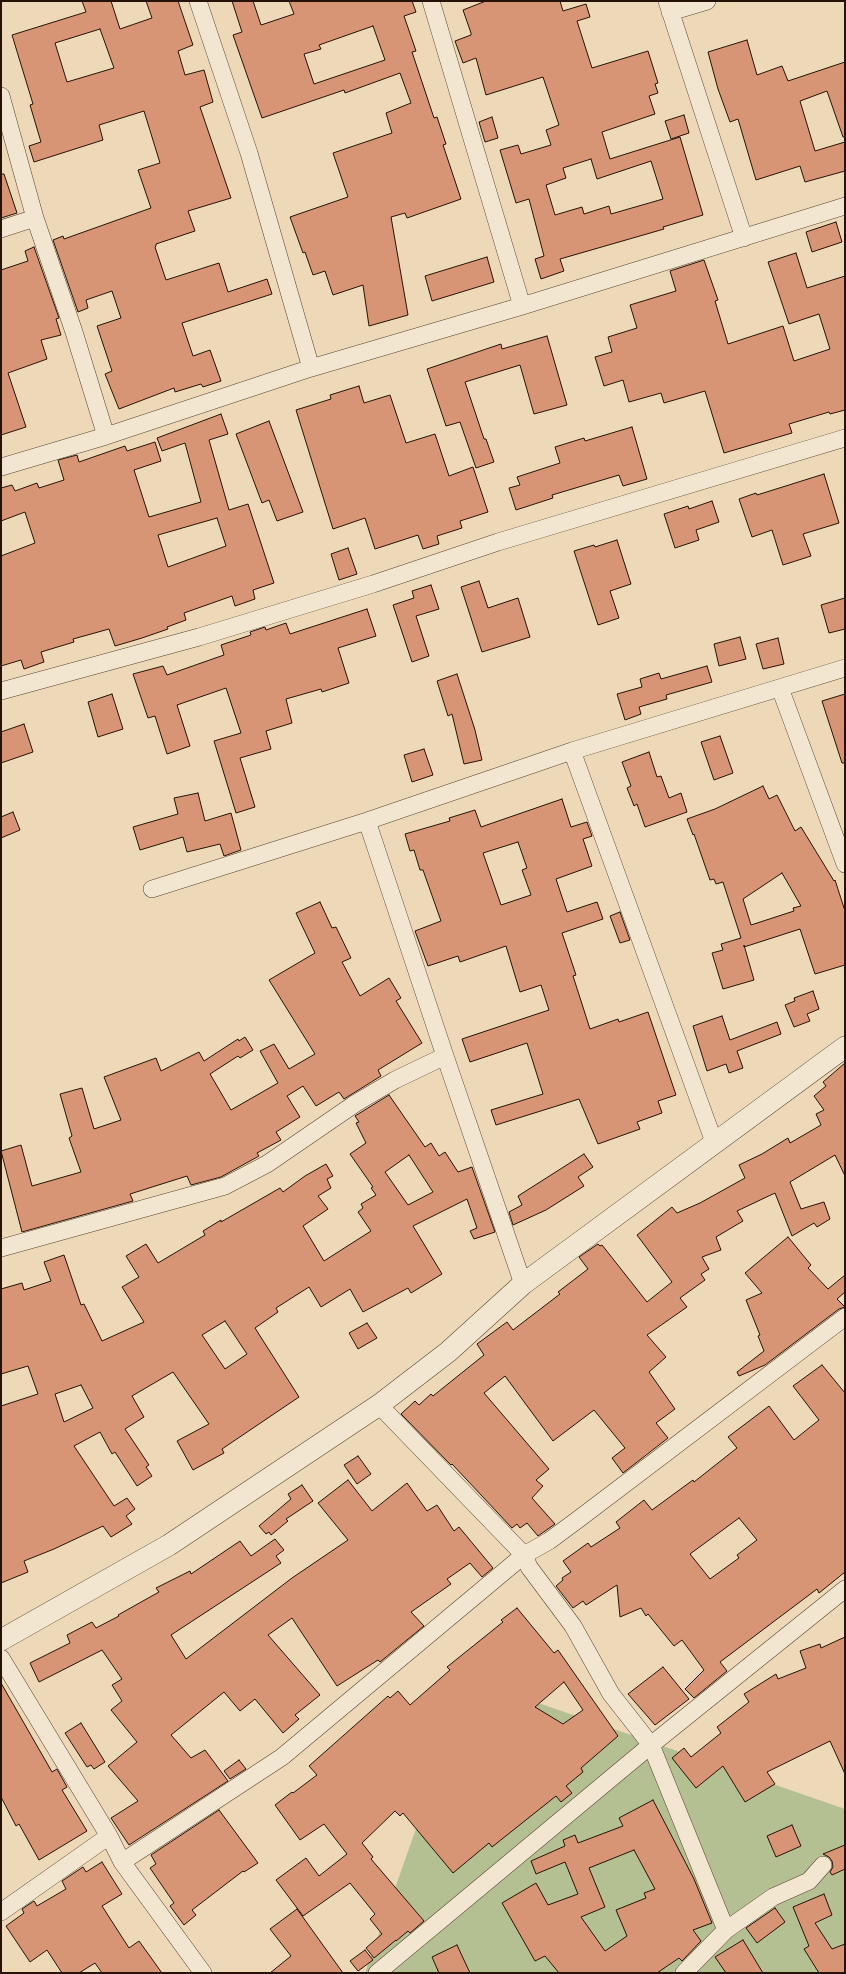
<!DOCTYPE html>
<style>
body{margin:0}
#map{position:relative;width:846px;height:1974px;overflow:hidden;background:#edd9b8;font-family:Cardo,serif}
canvas{display:block}
.frame{position:absolute;inset:0;border:2px solid #261204;pointer-events:none}
</style>
<div id="map">
<canvas width="846" height="1974"></canvas>
<div class="frame"></div>
</div>
<script>
const ctx = document.querySelector('canvas').getContext('2d');
ctx.lineJoin = 'round';
function fillPath(path, color) { ctx.fillStyle = color; ctx.fill(path, 'evenodd'); }
const toPath = rows => new Path2D(rows.map(r => 'M' + r).join(''));
function stroke(path, color, width, dash) { ctx.strokeStyle = color; ctx.lineWidth = width; ctx.lineCap = dash ? 'butt' : 'round'; ctx.setLineDash(dash || []); ctx.stroke(path); }
const green = toPath([
 [469,1679,845,1809,845,1973,365,1973]
]);
const building = toPath([
 [82,1,111,1,120,29,152,18,146,1,178,1,193,45,178,51,185,75,204,70,213,102,200,107,231,198,188,211,195,231,156,244,156,246,155,247,166,280,219,263,228,292,267,279,272,294,182,323,193,356,210,350,221,381,203,387,201,384,175,392,174,388,119,409,105,374,112,371,97,326,121,318,112,291,86,300,88,308,78,312,53,240,63,236,64,239,151,208,138,170,160,163,144,111,99,125,103,140,34,162,29,146,41,142,30,105,33,104,12,35,86,12,82,1],
 [100,29,114,68,67,82,55,43,100,29],
 [232,1,253,1,261,25,294,14,289,1,412,1,416,12,404,16,416,51,412,52,434,118,437,117,446,144,443,145,461,199,407,218,405,213,391,217,408,315,369,326,363,285,333,295,325,271,313,275,305,252,303,253,290,217,348,197,333,153,392,133,386,113,411,103,400,73,345,93,344,90,262,118,233,35,242,32,232,1],
 [373,26,385,60,314,84,304,54,321,49,319,45,373,26],
 [486,1,560,1,563,11,586,4,590,17,577,21,592,68,648,51,658,83,655,84,658,93,649,96,655,114,602,132,610,159,680,137,703,215,663,227,664,229,560,259,564,271,541,279,535,259,544,256,529,199,516,203,500,150,518,145,521,154,551,145,546,130,559,125,543,77,486,95,476,58,463,63,455,41,471,35,471,33,463,10,486,1],
 [591,159,597,179,651,161,663,199,611,214,609,206,584,214,582,207,555,215,546,185,566,178,563,168,591,159],
 [747,40,757,75,782,66,788,81,845,62,845,137,843,137,827,91,800,101,815,151,845,142,845,171,805,182,800,166,756,180,738,119,730,122,718,89,708,52,747,40],
 [684,115,689,133,671,139,665,121,684,115],
 [492,117,498,138,485,142,479,122,492,117],
 [1,174,4,174,17,213,1,218,1,174],
 [836,222,842,242,812,252,806,232,836,222],
 [34,247,59,318,56,319,61,335,41,340,47,359,8,373,26,427,1,435,1,270,28,261,25,251,34,247],
 [796,253,807,288,845,276,845,410,830,414,829,412,789,424,792,433,724,453,705,391,664,403,661,393,629,402,623,380,604,386,595,357,612,352,608,337,637,328,630,305,676,291,670,271,704,260,718,300,715,301,728,344,783,326,794,361,830,349,819,314,789,324,768,262,796,253],
 [487,257,494,282,432,301,425,276,487,257],
 [547,336,567,405,534,414,520,365,465,382,484,439,486,439,494,462,476,468,460,422,446,426,427,369,501,344,502,349,547,336],
 [359,386,364,403,390,395,406,443,435,434,449,476,473,467,488,512,460,521,462,528,437,536,439,544,423,549,418,535,375,549,365,518,333,529,296,410,331,399,330,395,359,386],
 [221,414,228,434,209,440,229,510,248,504,274,583,253,590,255,599,235,606,232,596,184,613,186,620,167,627,168,629,142,638,115,646,109,629,73,639,74,642,41,652,44,662,24,669,21,660,1,666,1,556,35,543,25,512,1,521,1,488,12,485,15,491,37,483,39,488,64,480,58,460,77,455,79,462,125,446,127,451,155,442,161,461,134,470,149,517,201,502,185,443,162,451,157,438,221,414],
 [217,518,226,546,168,567,158,535,217,518],
 [269,421,303,512,277,521,269,500,262,503,236,434,269,421],
 [632,427,647,479,623,486,619,475,552,495,553,498,516,510,509,488,520,485,517,477,560,463,555,447,584,438,585,441,632,427],
 [824,474,839,523,803,534,811,556,783,565,772,530,752,537,739,499,756,493,757,495,824,474],
 [712,501,719,522,696,530,699,540,675,548,664,514,688,506,689,509,712,501],
 [617,540,631,584,610,591,619,618,598,625,574,551,594,545,595,547,617,540],
 [348,548,357,574,339,580,331,554,348,548],
 [479,581,488,608,518,598,530,637,482,652,461,587,479,581],
 [431,585,439,609,416,616,429,656,412,662,393,605,414,598,412,591,431,585],
 [845,598,845,629,829,633,821,605,845,598],
 [367,609,376,636,338,648,349,683,322,692,321,689,286,699,292,723,266,731,271,749,240,758,255,807,236,813,214,741,241,733,226,688,177,705,190,746,167,754,155,716,148,718,133,674,163,666,167,675,224,655,221,645,251,635,250,632,265,627,266,630,286,623,290,634,367,609],
 [740,637,746,659,719,666,714,644,740,637],
 [778,638,784,664,763,669,756,644,778,638],
 [707,666,712,682,666,695,667,699,639,707,641,714,625,720,617,694,642,687,640,679,659,673,661,679,707,666],
 [457,674,475,730,482,760,464,764,452,714,448,716,437,681,457,674],
 [112,694,123,729,98,737,88,702,112,694],
 [845,694,845,763,842,763,822,701,845,694],
 [24,724,33,752,1,763,1,732,24,724],
 [720,736,733,773,714,780,701,742,720,736],
 [424,749,433,775,412,782,404,755,424,749],
 [649,752,657,777,661,776,669,798,681,793,687,812,645,827,637,804,634,806,627,788,631,786,622,762,649,752],
 [763,786,769,799,777,795,795,831,801,827,834,881,835,880,845,911,845,965,815,974,800,929,744,947,744,945,754,980,723,989,712,953,723,950,721,944,741,938,723,882,716,884,714,879,710,880,694,834,693,835,687,819,715,809,763,786],
 [782,873,801,906,793,908,794,911,751,925,743,899,782,873],
 [198,793,205,821,231,813,241,850,224,856,220,844,187,852,183,837,140,850,133,827,178,814,174,798,198,793],
 [562,799,571,827,587,822,592,836,583,839,592,866,556,879,567,912,597,902,603,919,562,933,576,975,573,976,590,1029,618,1019,619,1022,648,1012,676,1095,658,1101,662,1113,637,1122,640,1129,598,1144,579,1099,496,1125,491,1110,543,1094,527,1043,470,1062,462,1039,549,1010,541,985,520,992,506,946,460,962,458,956,428,966,415,931,441,921,423,870,420,870,414,850,410,851,405,834,450,821,449,818,475,810,481,827,562,799],
 [518,842,527,868,522,870,531,895,501,905,483,853,518,842],
 [13,812,20,830,1,838,1,817,13,812],
 [320,902,332,928,336,927,351,958,342,962,360,996,389,978,401,998,396,1001,422,1043,378,1070,381,1076,344,1099,339,1092,316,1106,303,1086,287,1096,300,1117,276,1132,281,1140,257,1153,259,1156,221,1177,191,1185,187,1176,130,1194,133,1201,22,1232,1,1151,21,1145,32,1186,81,1172,69,1138,72,1136,60,1094,82,1088,94,1129,121,1120,104,1077,156,1058,161,1071,199,1052,204,1061,238,1039,239,1041,245,1037,253,1050,240,1058,238,1056,210,1074,231,1110,278,1083,260,1051,274,1044,289,1069,315,1054,269,980,315,953,296,913,320,902],
 [620,912,630,940,620,943,610,916,620,912],
 [813,991,819,1009,807,1014,810,1021,794,1027,785,1005,795,1001,794,998,813,991],
 [722,1016,730,1040,777,1022,781,1034,737,1051,743,1068,729,1073,726,1064,707,1071,693,1026,722,1016],
 [845,1063,845,1176,835,1155,790,1182,801,1209,824,1202,830,1219,817,1227,814,1223,792,1236,775,1193,737,1211,743,1221,716,1237,721,1250,702,1257,709,1269,701,1274,705,1280,680,1298,687,1307,647,1335,666,1357,649,1372,675,1409,656,1423,668,1438,623,1473,612,1458,625,1448,594,1410,553,1441,505,1376,484,1393,549,1469,536,1480,543,1486,532,1498,555,1524,538,1536,527,1523,520,1528,517,1524,512,1528,452,1464,451,1465,401,1414,415,1401,419,1405,431,1394,433,1396,484,1355,477,1344,507,1322,513,1330,560,1294,558,1292,588,1269,579,1257,598,1244,600,1246,602,1245,647,1302,672,1282,637,1235,672,1207,677,1213,700,1203,745,1178,739,1165,762,1154,788,1138,790,1143,821,1125,816,1114,824,1110,814,1096,826,1086,823,1082,845,1063],
 [389,1095,425,1147,431,1143,439,1156,445,1152,458,1172,472,1167,495,1232,474,1239,470,1231,477,1228,467,1199,413,1226,442,1274,411,1293,408,1288,363,1312,350,1289,321,1307,309,1287,276,1308,278,1312,255,1328,299,1397,222,1449,224,1453,193,1470,177,1441,209,1424,173,1372,132,1396,144,1417,125,1429,149,1465,146,1467,152,1476,137,1486,115,1452,112,1454,100,1432,74,1446,114,1506,127,1498,135,1509,126,1516,132,1524,111,1537,103,1526,54,1549,24,1561,28,1572,1,1583,1,1406,38,1394,28,1366,1,1374,1,1289,22,1283,24,1290,51,1281,44,1262,64,1255,81,1305,84,1304,102,1341,144,1322,122,1287,139,1277,126,1256,146,1244,158,1263,205,1235,203,1231,221,1220,221,1222,280,1188,283,1192,305,1176,326,1164,333,1176,327,1179,331,1188,318,1196,328,1209,303,1226,324,1261,371,1231,358,1212,363,1208,361,1204,376,1195,371,1188,373,1187,350,1154,366,1143,356,1123,359,1122,355,1116,389,1095],
 [409,1155,433,1192,408,1205,385,1172,409,1155],
 [225,1321,247,1354,225,1369,202,1335,225,1321],
 [81,1385,93,1408,64,1422,55,1394,81,1385],
 [584,1154,593,1167,578,1177,584,1186,546,1210,513,1225,509,1212,522,1205,518,1196,584,1154],
 [788,1237,811,1265,808,1268,828,1289,845,1275,845,1292,837,1299,845,1307,839,1309,765,1365,739,1376,737,1372,764,1351,758,1336,760,1335,746,1300,762,1293,745,1273,788,1237],
 [367,1323,377,1338,358,1349,349,1333,367,1323],
 [822,1365,845,1393,845,1572,819,1593,817,1589,720,1662,727,1671,694,1698,685,1689,704,1670,682,1640,674,1646,648,1614,646,1616,641,1608,620,1617,617,1585,586,1605,583,1601,573,1608,556,1586,563,1580,562,1578,571,1572,563,1561,588,1543,591,1547,620,1528,616,1522,644,1500,652,1510,693,1480,694,1482,737,1448,728,1437,769,1406,794,1440,819,1420,793,1386,822,1365],
 [739,1518,757,1540,737,1555,739,1558,710,1579,690,1554,739,1518],
 [358,1456,371,1474,357,1484,344,1465,358,1456],
 [348,1480,372,1511,407,1483,427,1511,437,1505,454,1531,459,1527,493,1568,482,1577,470,1563,447,1579,451,1584,411,1612,424,1626,380,1662,378,1660,337,1686,292,1618,268,1635,320,1695,295,1715,299,1719,283,1733,255,1699,240,1711,224,1692,171,1735,191,1758,205,1750,228,1781,129,1845,111,1818,138,1801,108,1766,137,1742,111,1710,122,1701,112,1685,122,1679,102,1650,39,1682,30,1663,70,1643,67,1635,92,1622,96,1628,119,1616,118,1615,159,1592,156,1588,190,1571,191,1574,240,1541,251,1556,275,1539,284,1550,276,1556,281,1563,171,1635,186,1659,292,1578,348,1540,318,1503,348,1480],
 [302,1485,313,1501,286,1519,288,1521,271,1535,269,1532,266,1534,259,1526,291,1499,288,1494,302,1485],
 [517,1608,554,1653,558,1650,618,1736,581,1768,583,1772,566,1786,572,1793,561,1802,556,1796,492,1847,489,1843,453,1873,403,1813,400,1816,395,1811,362,1843,373,1857,371,1859,424,1921,410,1933,408,1931,396,1941,396,1940,374,1958,366,1948,382,1934,370,1919,375,1914,350,1883,303,1916,276,1880,306,1858,319,1876,347,1854,324,1824,300,1840,275,1805,292,1792,293,1793,317,1775,309,1766,388,1696,390,1698,398,1691,410,1705,450,1670,447,1667,503,1622,501,1620,517,1608],
 [564,1682,583,1710,563,1724,535,1707,564,1682],
 [845,1637,845,1774,830,1741,767,1772,775,1784,745,1802,723,1766,696,1788,672,1758,684,1748,691,1757,721,1733,717,1727,749,1702,744,1694,776,1674,778,1679,806,1668,800,1651,820,1644,821,1648,845,1637],
 [663,1667,689,1699,655,1725,628,1694,663,1667],
 [1,1683,52,1772,57,1769,67,1787,62,1790,87,1831,39,1860,19,1824,16,1826,1,1797,1,1683],
 [81,1723,105,1762,94,1769,91,1765,87,1767,65,1733,81,1723],
 [239,1760,246,1769,230,1779,224,1771,239,1760],
 [653,1800,694,1879,712,1923,693,1930,701,1941,682,1961,679,1958,657,1973,559,1973,545,1956,535,1961,502,1903,536,1883,548,1905,578,1894,565,1862,536,1874,531,1861,565,1846,563,1840,575,1835,578,1843,623,1826,619,1818,653,1800],
 [634,1850,655,1889,644,1893,646,1898,616,1910,627,1936,605,1951,581,1917,605,1907,589,1868,634,1850],
 [219,1810,258,1863,244,1872,243,1871,192,1910,196,1915,184,1925,170,1906,174,1903,150,1868,156,1864,151,1855,219,1810],
 [792,1825,801,1846,776,1857,767,1836,792,1825],
 [845,1845,845,1869,832,1875,830,1872,833,1867,832,1861,829,1857,823,1854,845,1845],
 [102,1862,122,1894,102,1906,129,1948,139,1941,162,1973,102,1973,95,1963,79,1973,62,1973,47,1950,30,1962,6,1926,24,1913,22,1909,34,1901,37,1906,66,1889,62,1881,83,1867,86,1872,102,1862],
 [824,1894,832,1915,815,1923,832,1949,845,1944,845,1973,819,1973,804,1949,809,1946,793,1907,824,1894],
 [775,1908,785,1922,757,1943,746,1928,775,1908],
 [297,1909,343,1973,270,1973,291,1956,270,1929,297,1909],
 [743,1940,763,1973,726,1973,715,1957,743,1940],
 [457,1945,470,1973,439,1973,432,1957,457,1945],
 [365,1950,373,1960,358,1971,350,1961,365,1950]
]);
const minor = toPath([
 [198,1,249,153,311,368],
 [431,1,522,306],
 [667,1,744,238],
 [670,12,707,1],
 [1,96,35,218,74,332,106,436],
 [1,229,35,218],
 [1,467,106,436,311,368,522,306,845,206],
 [780,688,845,864],
 [1,691,199,637,373,584,498,542,845,438],
 [572,751,714,1142],
 [367,821,445,1056,523,1284],
 [152,889,367,821,572,751,845,668],
 [1,1248,225,1186,267,1164,356,1103,395,1080,445,1056],
 [379,1405,524,1555,529,1567,573,1626,611,1694,651,1745,726,1930],
 [1,1658,109,1836,122,1862,203,1973],
 [122,1862,282,1757,524,1555,549,1541,580,1518,845,1317],
 [1,1912,109,1836],
 [377,1973,651,1745,845,1589],
 [684,1973,726,1930,773,1897,809,1881,823,1865]
]);
const tertiary = toPath([
 [1,1640,169,1545,379,1405,448,1352,523,1284,845,1047]
]);
fillPath(green, '#b4c092');
fillPath(building, '#d89576');
stroke(building, '#261204', 1);
stroke(minor, '#584431', 18);
stroke(tertiary, '#584431', 22);
stroke(minor, '#f3e6d1', 17);
stroke(tertiary, '#f3e6d1', 21);
</script>
